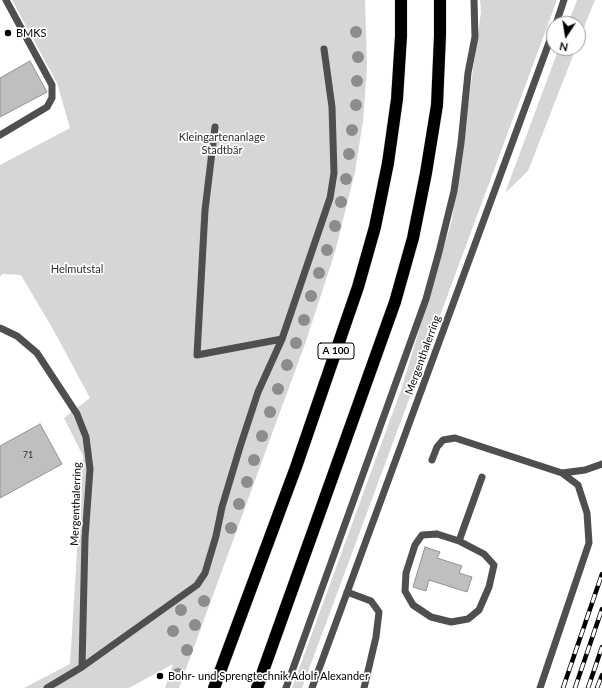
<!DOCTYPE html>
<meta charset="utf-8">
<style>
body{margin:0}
#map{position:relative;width:602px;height:688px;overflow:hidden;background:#fff;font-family:Lato,sans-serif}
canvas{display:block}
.north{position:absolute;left:546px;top:16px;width:40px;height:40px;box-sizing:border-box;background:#fff;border:1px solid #999;border-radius:50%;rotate:192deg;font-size:11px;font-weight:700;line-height:16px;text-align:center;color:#000}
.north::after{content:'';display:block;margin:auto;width:14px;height:18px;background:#000;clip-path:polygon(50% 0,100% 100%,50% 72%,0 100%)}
</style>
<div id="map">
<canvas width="602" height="688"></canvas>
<div class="north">N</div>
</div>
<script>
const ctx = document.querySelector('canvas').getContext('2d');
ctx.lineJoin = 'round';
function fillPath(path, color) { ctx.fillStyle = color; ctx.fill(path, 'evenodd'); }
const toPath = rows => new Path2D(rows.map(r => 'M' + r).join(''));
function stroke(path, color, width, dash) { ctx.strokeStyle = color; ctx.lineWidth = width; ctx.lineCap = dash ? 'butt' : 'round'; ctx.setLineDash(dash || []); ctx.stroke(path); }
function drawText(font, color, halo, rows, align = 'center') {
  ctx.font = font + ' Lato,sans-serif'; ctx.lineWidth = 3.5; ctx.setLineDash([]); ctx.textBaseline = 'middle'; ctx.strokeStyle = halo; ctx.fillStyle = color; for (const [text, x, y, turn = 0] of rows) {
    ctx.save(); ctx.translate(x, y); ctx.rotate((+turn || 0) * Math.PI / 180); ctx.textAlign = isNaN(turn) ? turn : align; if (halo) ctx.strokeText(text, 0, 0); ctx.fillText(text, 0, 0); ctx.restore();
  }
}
const green = toPath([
 [12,0,365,0,367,67,363,121,355,172,335,252,306,341,179,688,165,688,173,664,129,688,24,688,70,664,83,456,64,418,90,398,54,331,21,275,2,274,0,277,0,165,70,128,57,83],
 [480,0,557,0,302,688,292,688,401,390,452,220,481,12],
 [577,0,595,0,578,42,578,24,568,24],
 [559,48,576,48,528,171,505,193]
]);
const building = toPath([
 [30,61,47,92,0,117,0,78,30,61],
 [40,424,62,464,0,498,0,446,40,424],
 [425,547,440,552,437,558,462,566,459,573,472,577,467,592,429,580,426,591,413,587,425,547]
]);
const service = toPath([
 [556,24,564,0],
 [215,127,205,210,197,355,282,339],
 [0,135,47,107,52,98,52,85,6,0],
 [0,328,17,336,37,353,77,414,86,437,90,469,85,538,82,667],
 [432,460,437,447,443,440,455,438,562,473,585,470,602,464],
 [437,534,459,541,484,554,494,565,489,587,479,610,468,619,451,622,431,617,413,605,405,591,406,573,415,545,422,535,437,534],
 [459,541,482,477],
 [347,592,371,601,379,612,376,637,364,688],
 [47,688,82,667,197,585,205,573,216,536,222,507,240,447,258,392,282,339,330,198,334,173,332,107,324,49],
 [286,688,426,299,439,252,454,191,461,143,468,73,475,37,474,0],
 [312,688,554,29],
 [540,688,589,543,587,513,578,485,562,473]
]);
const motorway = toPath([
 [214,688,296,467,358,287,375,227,388,163,397,99,401,36,401,0],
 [257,688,395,302,413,238,426,173,437,105,440,35,440,0]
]);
const rail = toPath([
 [563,688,602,574],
 [575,688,602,609],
 [588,688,602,647],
 [597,688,602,675]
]);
const trees = [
 [356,32],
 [358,57],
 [357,81],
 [356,105],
 [352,130],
 [349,154],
 [346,179],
 [341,202],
 [335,226],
 [327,250],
 [319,273],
 [311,296],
 [304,320],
 [296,343],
 [287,365],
 [278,389],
 [270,412],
 [262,436],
 [254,460],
 [247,482],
 [239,504],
 [231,528],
 [204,601],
 [181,610],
 [195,625],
 [173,631],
 [187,650],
 [178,674]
];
const markers = [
 [8,33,4,"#000"],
 [160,676,4,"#000"]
];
const numberNames = [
 ["71",28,455]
];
const shields = [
 [336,351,36]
];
const shieldNames = [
 ["A 100",336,351]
];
const poiNames = [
 ["BMKS",16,33],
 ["Bohr- und Sprengtechnik Adolf Alexander",168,676]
];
const parkNames = [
 ["Kleingartenanlage",222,137],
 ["Stadtbär",222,150],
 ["Helmutstal",77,269]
];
const streetNames = [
 ["Mergenthalerring",423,355,-70],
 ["Mergenthalerring",76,504,-88]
];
fillPath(green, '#d6d6d6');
fillPath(building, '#bfbfbf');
stroke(building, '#939393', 1);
stroke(motorway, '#dbdbdb', 13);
stroke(service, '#4f4f4f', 7);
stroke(motorway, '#000', 12);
stroke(rail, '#000', 4.5);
stroke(rail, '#fff', 3, [9]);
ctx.fillStyle = '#8c8c8c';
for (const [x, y] of trees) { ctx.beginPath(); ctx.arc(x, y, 6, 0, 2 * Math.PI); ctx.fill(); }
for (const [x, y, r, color] of markers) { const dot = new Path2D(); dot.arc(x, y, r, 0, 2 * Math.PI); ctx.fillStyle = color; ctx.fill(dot); stroke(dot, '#fff', 1.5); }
drawText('9px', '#303030', null, numberNames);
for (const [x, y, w] of shields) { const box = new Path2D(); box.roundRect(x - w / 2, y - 8, w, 16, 3); ctx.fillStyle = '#fff'; ctx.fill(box); stroke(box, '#000', 1); }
drawText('bold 10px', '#000', null, shieldNames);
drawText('11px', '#000', '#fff', poiNames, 'left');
drawText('11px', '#2d2d2d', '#fff', parkNames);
drawText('11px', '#000', '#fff', streetNames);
</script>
